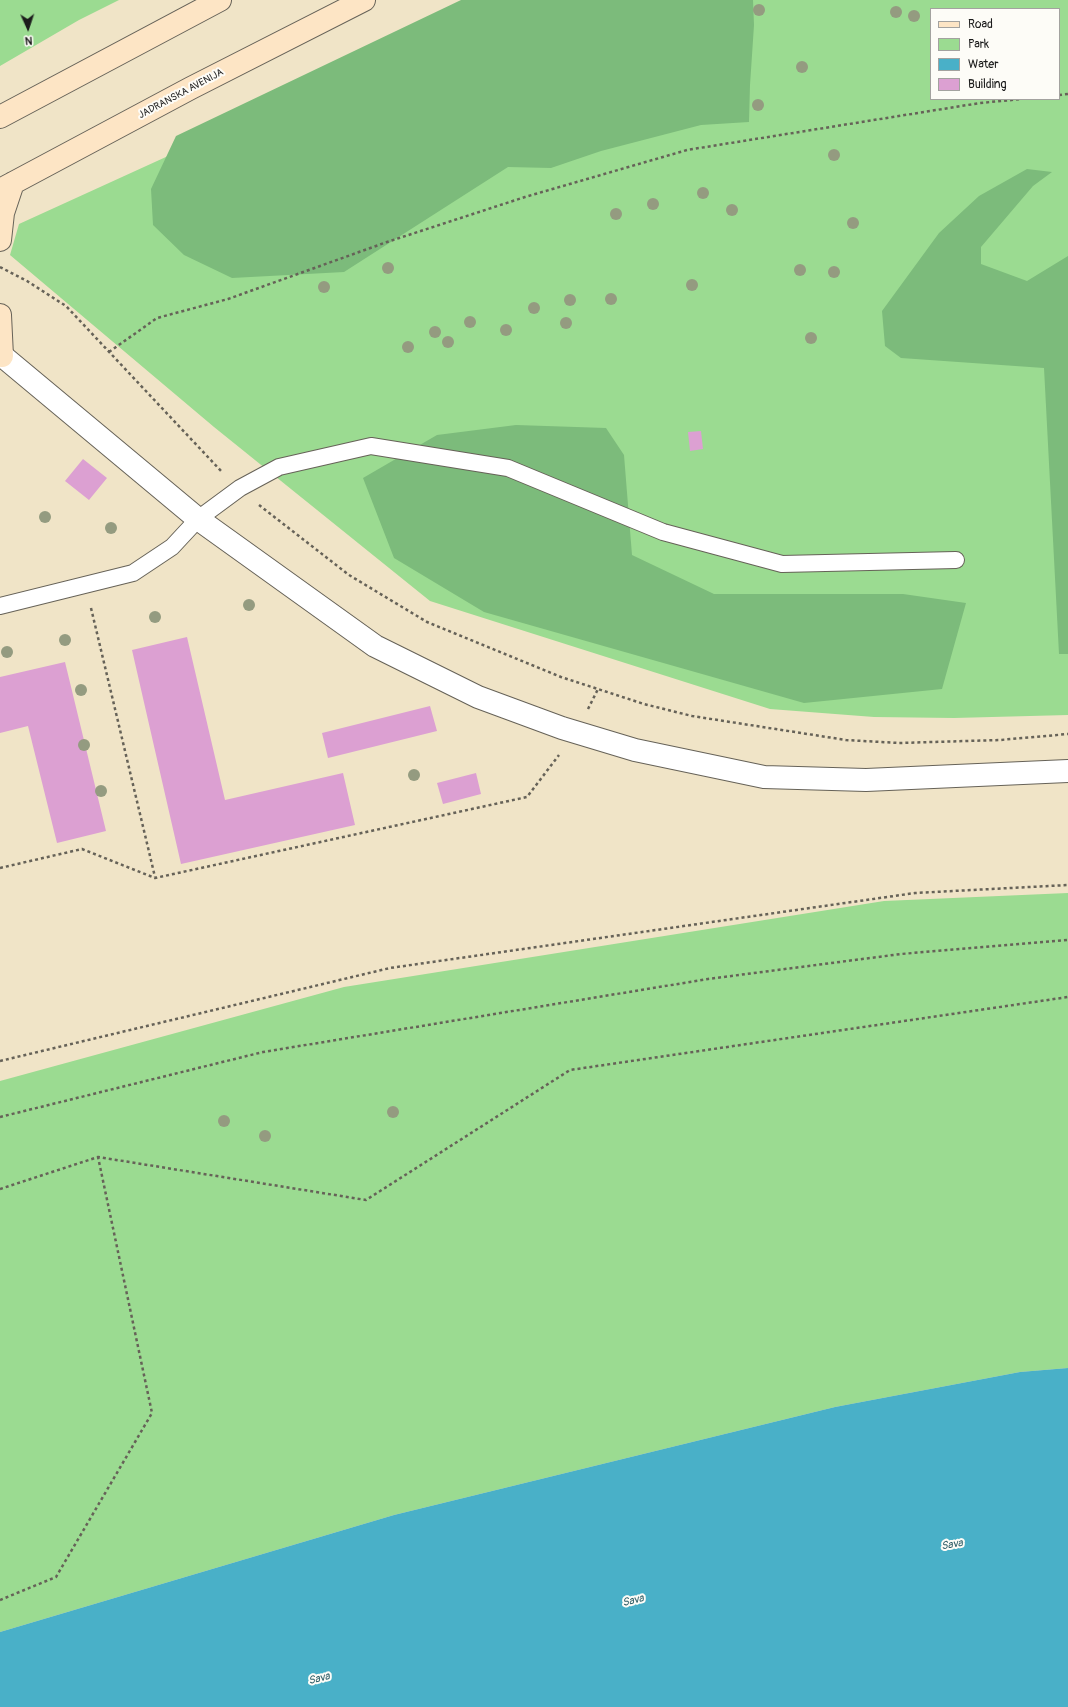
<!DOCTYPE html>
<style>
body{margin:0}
#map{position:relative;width:1068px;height:1707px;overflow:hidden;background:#f0e4c7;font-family:Pangolin,sans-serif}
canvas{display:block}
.legend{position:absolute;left:930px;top:8px;width:130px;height:92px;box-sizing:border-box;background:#fdfcf7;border:1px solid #a3a29f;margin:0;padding:5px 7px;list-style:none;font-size:12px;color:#1c1c1c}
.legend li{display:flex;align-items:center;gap:8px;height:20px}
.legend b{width:20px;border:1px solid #a3a29f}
.north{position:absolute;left:8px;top:8px;width:40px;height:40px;-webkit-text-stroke:3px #fdfcf7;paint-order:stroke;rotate:177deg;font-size:11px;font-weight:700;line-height:16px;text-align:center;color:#1c1c1c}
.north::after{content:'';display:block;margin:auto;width:14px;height:18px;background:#1c1c1c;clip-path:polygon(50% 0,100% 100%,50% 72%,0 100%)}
</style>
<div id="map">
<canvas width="1068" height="1707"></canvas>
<ul class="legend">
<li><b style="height:5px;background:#fde5c5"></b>Road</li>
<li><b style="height:11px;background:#9bdb91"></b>Park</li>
<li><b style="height:11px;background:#49b0c8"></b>Water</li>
<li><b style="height:11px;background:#dca0d2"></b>Building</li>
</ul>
<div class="north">N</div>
</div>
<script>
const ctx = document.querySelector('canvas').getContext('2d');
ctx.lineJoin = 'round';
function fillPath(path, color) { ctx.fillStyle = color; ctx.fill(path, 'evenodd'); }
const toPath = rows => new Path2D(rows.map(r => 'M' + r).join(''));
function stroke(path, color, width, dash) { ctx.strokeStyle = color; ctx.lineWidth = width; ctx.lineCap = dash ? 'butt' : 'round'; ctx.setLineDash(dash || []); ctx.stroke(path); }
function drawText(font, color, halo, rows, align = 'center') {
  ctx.font = font + ' Pangolin,sans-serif'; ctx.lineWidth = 4; ctx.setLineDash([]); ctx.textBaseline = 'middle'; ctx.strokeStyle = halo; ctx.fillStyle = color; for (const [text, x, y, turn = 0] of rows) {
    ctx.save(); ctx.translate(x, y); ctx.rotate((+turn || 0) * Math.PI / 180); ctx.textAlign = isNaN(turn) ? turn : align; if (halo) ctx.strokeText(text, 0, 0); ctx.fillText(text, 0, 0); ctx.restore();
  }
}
const green = toPath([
 [0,0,119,0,79,20,0,66],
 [510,0,1068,0,1068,715,954,718,874,717,770,709,430,601,214,427,10,255,19,224],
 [931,9,1059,9,1059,99,931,99],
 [1068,893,1068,1368,1020,1372,835,1407,394,1515,0,1632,0,1081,344,987,884,901]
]);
const forest = toPath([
 [461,0,753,0,754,25,750,85,749,122,701,125,601,151,551,168,508,167,344,272,232,278,184,255,153,225,151,189,176,136],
 [1027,169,1052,172,1033,186,981,247,981,264,1027,281,1068,256,1068,654,1059,654,1044,368,901,358,885,346,882,311,939,233,979,196],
 [516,425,606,428,624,455,632,555,714,594,903,594,966,603,942,689,804,703,484,612,394,558,363,478,437,435]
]);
const water = toPath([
 [1068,1368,1068,1707,0,1707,0,1632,394,1515,835,1407,1020,1372]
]);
const building = toPath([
 [701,431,703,449,690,451,688,432],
 [83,459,107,478,89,500,65,481],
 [187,637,225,800,343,773,355,825,181,864,132,650],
 [65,662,106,831,57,843,28,726,0,733,0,677],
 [430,706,437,731,328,758,322,733],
 [476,773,481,794,443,804,437,783]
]);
const path = toPath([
 [1059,95,1068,94],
 [0,267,27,281,66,306,222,472],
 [109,352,157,318,228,299,387,242,525,197,687,150,980,103,1022,99],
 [259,505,349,575,427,622,561,677,644,704,692,716,846,740,899,743,1000,740,1068,734],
 [91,608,155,877],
 [588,709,598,689],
 [0,868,82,849,155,878,527,797,559,755],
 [0,1061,390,968,915,893,1068,885],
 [0,1117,263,1052,708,979,901,954,1068,940],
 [0,1189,98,1157,366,1200,570,1070,1068,997],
 [0,1600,56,1577,152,1413,98,1157]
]);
const service = toPath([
 [0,606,133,573,172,547,198,519,240,488,279,467,371,446,508,468,663,532,782,564,956,560]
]);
const minor = toPath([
 [0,354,198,519,375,646,478,697,562,728,635,750,764,777,866,780,1068,771]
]);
const secondary = toPath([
 [0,117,220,0],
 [0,190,191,88,364,0],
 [0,240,3,213,13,183],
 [0,315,2,356,0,355]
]);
const trees = [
 [759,10],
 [896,12],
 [914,16],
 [802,67],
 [758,105],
 [834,155],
 [703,193],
 [653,204],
 [732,210],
 [616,214],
 [853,223],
 [388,268],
 [800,270],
 [834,272],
 [692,285],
 [324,287],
 [611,299],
 [570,300],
 [534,308],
 [470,322],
 [566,323],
 [506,330],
 [435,332],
 [811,338],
 [448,342],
 [408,347],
 [45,517],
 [111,528],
 [249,605],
 [155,617],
 [65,640],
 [7,652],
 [81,690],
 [84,745],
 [414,775],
 [101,791],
 [393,1112],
 [224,1121],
 [265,1136]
];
const streetNames = [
 ["JADRANSKA AVENIJA",181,94,-28]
];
const waterNames = [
 ["Sava",952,1545,-9],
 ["Sava",633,1601,-14],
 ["Sava",319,1679,-14]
];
fillPath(green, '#9bdb91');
fillPath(forest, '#7cbb7b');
fillPath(water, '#49b0c8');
fillPath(building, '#dca0d2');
stroke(service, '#666258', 18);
stroke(minor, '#666258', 24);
stroke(secondary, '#666258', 24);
stroke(path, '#666258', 2.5, [3, 3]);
stroke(service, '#fff', 16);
stroke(minor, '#fff', 22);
stroke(secondary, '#fde5c5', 22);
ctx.fillStyle = '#949b80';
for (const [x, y] of trees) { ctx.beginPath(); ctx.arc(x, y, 6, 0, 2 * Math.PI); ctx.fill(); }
drawText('10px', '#1c1c1c', '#fdfcf7', streetNames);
drawText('italic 11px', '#305f69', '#fdfcf7', waterNames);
</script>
